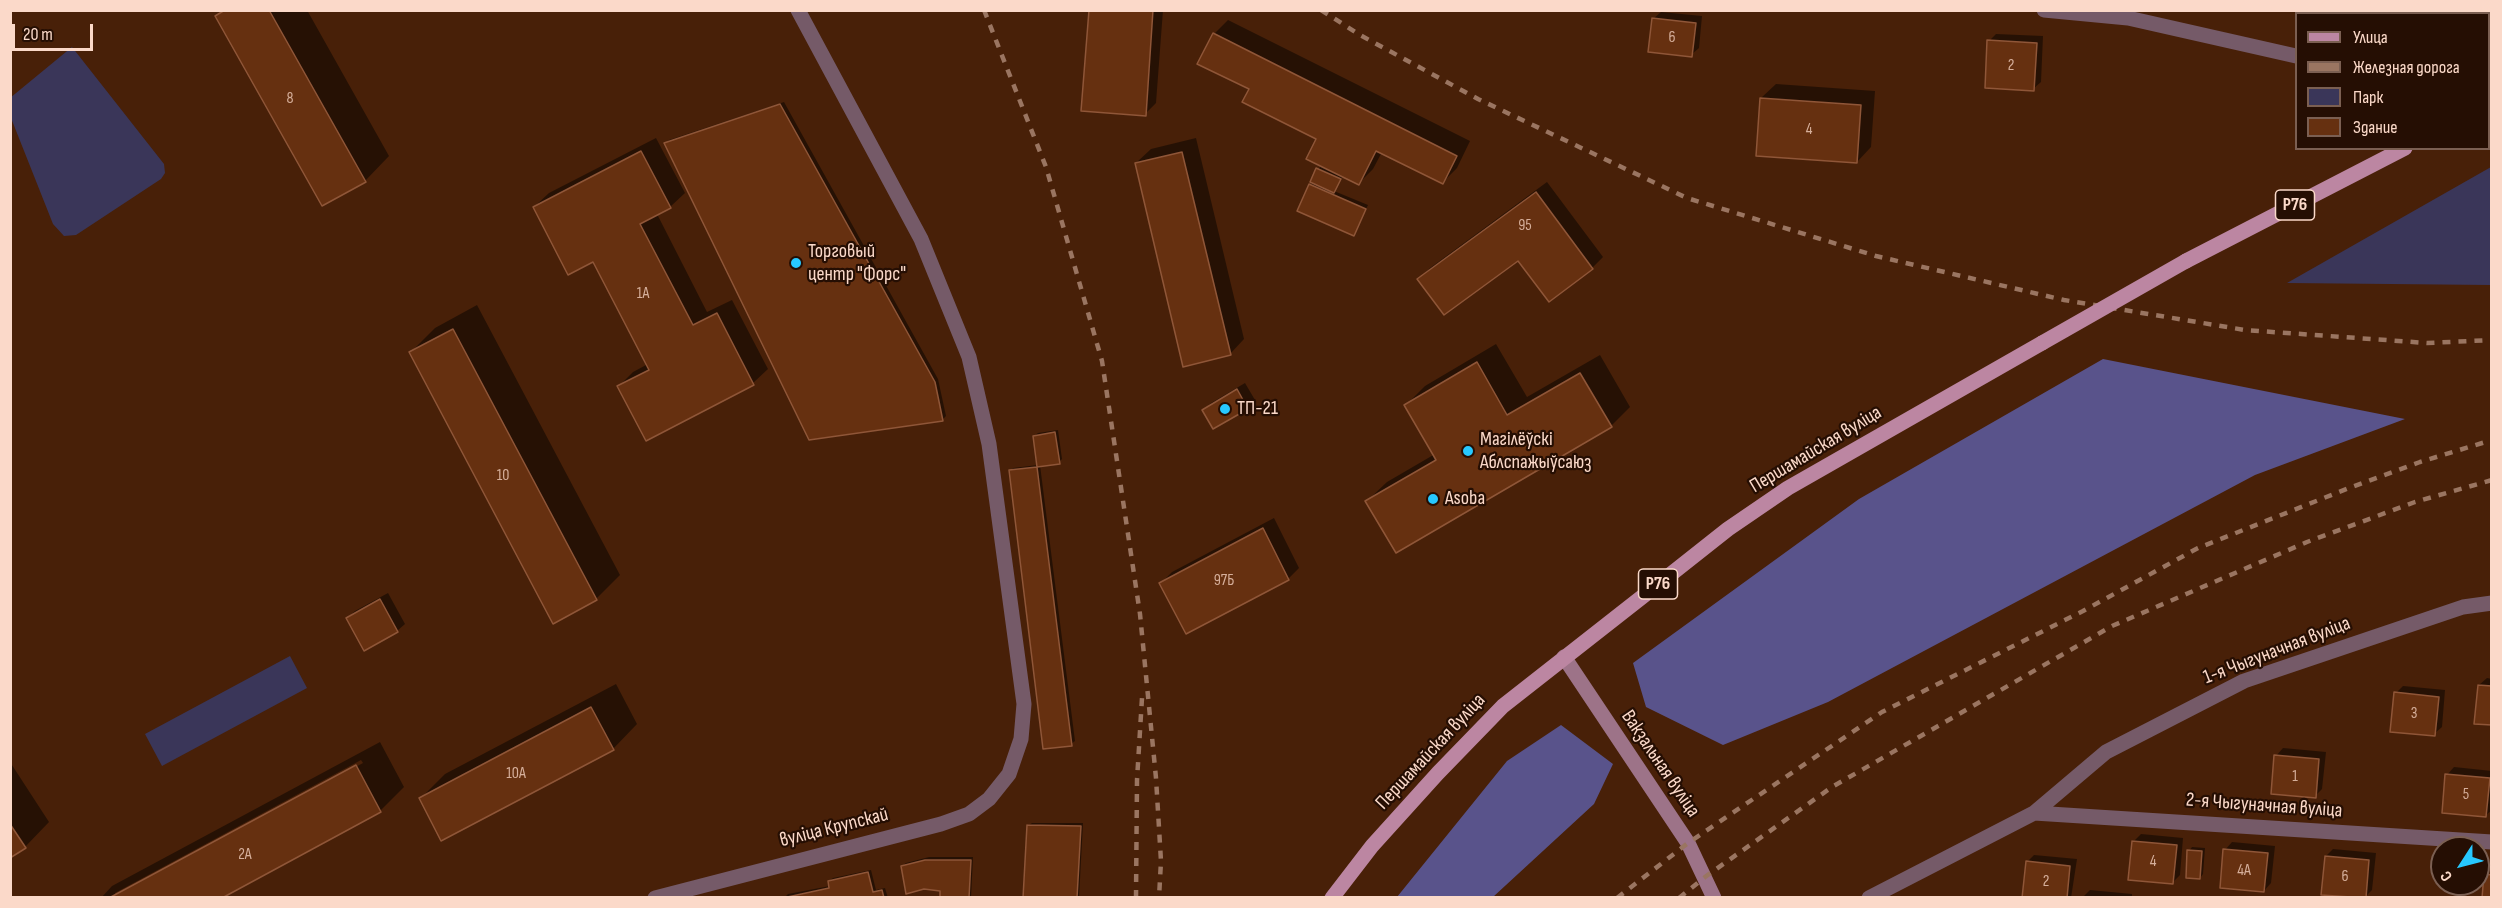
<!DOCTYPE html>
<meta charset="utf-8">
<style>
body{margin:0}
#map{position:relative;width:2502px;height:908px;overflow:hidden;background:#482008;font-family:"Sofia Sans Condensed",sans-serif}
canvas{display:block}
.frame{position:absolute;inset:0;border:12px solid #fbd9c9;pointer-events:none}
.legend{position:absolute;left:2295px;top:12px;width:195px;height:138px;box-sizing:border-box;background:#250e03;border:2px solid #7b5f52;margin:0;padding:8px 10px;list-style:none;font-size:18px;color:#fbd9c9}
.legend li{display:flex;align-items:center;gap:12px;height:30px}
.legend b{width:30px;border:2px solid #7b5f52}
.north{position:absolute;left:2430px;top:836px;width:60px;height:60px;box-sizing:border-box;background:#250e03;border:2px solid #7b5f52;border-radius:50%;rotate:234deg;font-size:16px;font-weight:700;line-height:24px;text-align:center;color:#fbd9c9}
.north::after{content:'';display:block;margin:auto;width:21px;height:27px;background:#27c8ff;clip-path:polygon(50% 0,100% 100%,50% 72%,0 100%)}
.scale{position:absolute;left:12px;top:24px;width:81px;height:27px;box-sizing:border-box;border:3px solid #fbd9c9;border-top:0;padding-left:8px;font-size:18px;line-height:21px;white-space:nowrap;color:#fbd9c9;-webkit-text-stroke:4px #250e03;paint-order:stroke}
</style>
<div id="map">
<canvas width="2502" height="908"></canvas>
<div class="frame"></div>
<ul class="legend">
<li><b style="height:8px;background:#bc86a2"></b>Улица</li>
<li><b style="height:8px;background:#9a7561"></b>Железная дорога</li>
<li><b style="height:16px;background:#3a3659"></b>Парк</li>
<li><b style="height:16px;background:#663010"></b>Здание</li>
</ul>
<div class="north">С</div>
<div class="scale">20 m</div>
</div>
<script>
const ctx = document.querySelector('canvas').getContext('2d');
ctx.lineJoin = 'round';
function fillPath(path, color) { ctx.fillStyle = color; ctx.fill(path, 'evenodd'); }
const toPath = rows => new Path2D(rows.map(r => 'M' + r).join(''));
function stroke(path, color, width, dash) { ctx.strokeStyle = color; ctx.lineWidth = width; ctx.lineCap = dash ? 'butt' : 'round'; ctx.setLineDash(dash || []); ctx.stroke(path); }
function drawText(font, color, halo, rows, align = 'center') {
  ctx.font = font + ' "Sofia Sans Condensed",sans-serif'; ctx.lineWidth = 4.5; ctx.setLineDash([]); ctx.textBaseline = 'middle'; ctx.strokeStyle = halo; ctx.fillStyle = color; for (const [text, x, y, turn = 0] of rows) {
    ctx.save(); ctx.translate(x, y); ctx.rotate((+turn || 0) * Math.PI / 180); ctx.textAlign = isNaN(turn) ? turn : align; if (halo) ctx.strokeText(text, 0, 0); ctx.fillText(text, 0, 0); ctx.restore();
  }
}
const green = toPath([
 [72,47,164,164,165,173,161,179,76,235,64,236,53,224,11,118,10,98],
 [2491,167,2491,285,2287,283],
 [290,656,307,688,162,766,145,734]
]);
const forest = toPath([
 [2103,359,2405,419,2255,475,1828,702,1723,745,1646,707,1633,663,1859,499],
 [1561,725,1613,764,1594,804,1493,897,1397,897,1507,761]
]);
const shadow = toPath([
 [223,10,307,10,389,156,365,181,217,16],
 [1090,10,1163,10,1156,103,1145,114],
 [2305,10,2346,10,2346,14,2305,14],
 [2361,10,2465,10,2467,14,2363,14],
 [1661,12,1702,16,1699,48,1691,55,1653,19],
 [1228,20,1470,141,1457,168,1443,182,1382,152,1373,169,1358,184,1343,176,1334,191,1368,205,1353,235,1310,185,1321,165,1318,139,1251,88,1214,34],
 [1996,34,2043,36,2041,82,2033,89,1989,41],
 [1776,84,1875,91,1871,147,1857,162,1761,98],
 [784,102,938,379,946,416,943,419,666,143,669,140],
 [656,138,685,193,670,207,657,214,707,312,732,300,768,369,753,383,647,439,619,386,633,372,648,364,593,260,534,207,549,193],
 [1196,138,1244,339,1230,354,1136,163,1151,149],
 [1547,182,1603,257,1592,268,1518,258,1419,279,1430,268],
 [477,305,620,575,596,599,411,352,435,328],
 [1496,344,1527,397,1600,355,1630,407,1611,426,1367,501,1387,482,1435,454,1406,405,1425,386],
 [1245,383,1255,400,1247,407,1214,427,1204,410,1211,403],
 [1058,430,1062,459,1059,462,1040,465,1075,741,1071,744,1010,471,1013,468,1038,465,1034,436,1038,433],
 [1274,518,1299,568,1289,578,1186,632,1161,583,1172,572],
 [388,593,405,624,397,631,347,618,355,611],
 [2487,678,2492,679,2492,724,2479,685],
 [616,684,637,724,613,749,421,798,445,774],
 [2403,686,2445,690,2442,727,2434,734,2396,693],
 [380,742,404,787,380,811,219,898,101,898,112,886],
 [361,760,363,763,115,896,115,893],
 [2283,748,2326,752,2322,789,2315,796,2276,756],
 [10,762,49,822,25,847,10,856],
 [2454,767,2492,771,2492,810,2486,815,2447,775],
 [1032,823,1083,823,1079,898,1024,898,1028,826],
 [2141,834,2183,838,2180,875,2173,882,2134,841],
 [2232,842,2275,846,2271,883,2264,891,2225,850],
 [2192,847,2205,848,2203,874,2200,878,2189,851],
 [2333,849,2376,853,2372,890,2365,897,2326,856],
 [2034,855,2077,859,2071,898,2023,898,2027,862],
 [929,857,973,857,971,898,941,898,942,890,902,866,906,863],
 [871,870,876,890,885,888,888,898,784,898,788,894,830,886,829,881,833,878],
 [2090,890,2132,894,2132,898,2082,898]
]);
const building = toPath([
 [225,10,269,10,366,182,322,206,215,16,225,10],
 [1089,10,1153,10,1146,116,1081,111,1089,10],
 [2304,10,2331,10,2341,12,2340,14,2303,14,2304,10],
 [2359,10,2442,10,2444,14,2361,14,2359,10],
 [2477,10,2492,10,2492,31,2488,32,2488,14,2478,14,2477,10],
 [1652,18,1696,23,1692,57,1648,52,1652,18],
 [1213,33,1457,156,1443,184,1376,151,1359,185,1306,159,1316,139,1242,102,1249,89,1197,64,1213,33],
 [1987,40,2037,43,2034,91,1985,88,1987,40],
 [1760,98,1861,105,1857,163,1756,156,1760,98],
 [780,104,935,382,943,421,809,440,664,143,780,104],
 [641,151,671,208,640,224,693,325,717,313,754,385,646,441,617,386,649,370,593,262,568,275,533,207,641,151],
 [1182,152,1231,355,1183,367,1135,163,1182,152],
 [1316,168,1341,179,1334,193,1310,182,1316,168],
 [1309,184,1366,209,1354,236,1297,211,1309,184],
 [1536,192,1593,269,1549,302,1518,261,1444,315,1417,279,1536,192],
 [453,329,597,600,553,624,409,352,453,329],
 [1477,362,1507,415,1580,373,1612,427,1396,553,1365,501,1436,460,1404,405,1477,362],
 [1237,389,1248,409,1213,429,1202,410,1237,389],
 [1055,432,1060,464,1037,467,1033,436,1055,432],
 [1037,467,1072,746,1043,749,1009,470,1037,467],
 [1263,528,1289,580,1186,634,1159,583,1263,528],
 [380,599,398,632,364,651,346,618,380,599],
 [2478,685,2492,686,2492,725,2474,724,2478,685],
 [2394,692,2439,697,2435,736,2390,732,2394,692],
 [591,707,614,750,441,841,419,798,591,707],
 [2274,755,2319,759,2316,798,2271,794,2274,755],
 [356,765,381,812,222,898,109,898,356,765],
 [2445,774,2490,778,2486,817,2442,813,2445,774],
 [10,824,26,848,10,858,10,824],
 [1027,825,1081,826,1077,898,1023,898,1027,825],
 [2132,841,2177,845,2173,884,2128,880,2132,841],
 [2223,849,2268,853,2264,892,2220,888,2223,849],
 [2187,850,2202,851,2200,879,2186,878,2187,850],
 [2325,856,2369,860,2366,898,2321,895,2325,856],
 [925,860,971,860,969,898,940,898,940,891,924,889,906,894,901,866,925,860],
 [2026,861,2070,866,2067,898,2022,898,2026,861],
 [868,872,873,892,882,890,884,898,783,898,829,888,828,881,868,872],
 [2484,874,2492,875,2492,898,2482,898,2484,874]
]);
const street = toPath([
 [2044,10,2128,18,2296,56],
 [2034,813,2492,842],
 [655,898,941,824,969,814,989,799,1009,774,1021,739,1024,704,989,444,969,357,921,239,798,10],
 [1869,898,2034,813,2106,752,2244,681,2463,607,2492,603]
]);
const secondary = toPath([
 [1564,657,1688,843,1714,898]
]);
const primary = toPath([
 [2488,102,2492,101],
 [2186,261,2405,148],
 [1332,898,1372,846,1438,773,1503,706,1642,597,1728,529,1788,488,2042,343]
]);
const rail = toPath([
 [984,10,1046,167,1102,361,1140,614,1156,778,1161,861,1159,898],
 [1321,10,1360,35,1478,99,1687,198,1876,256,2064,300,2245,330,2427,343,2492,340],
 [1136,898,1137,780,1142,698],
 [1617,898,1688,843,1882,712,2083,611,2198,548,2349,488,2420,462,2492,440],
 [1679,898,1705,877,1832,787,2112,626,2307,542,2415,502,2492,480]
]);
const primaryBridge = toPath([
 [2042,343,2186,261]
]);
const markers = [
 [796,263,6,"#27c8ff"],
 [1225,409,6,"#27c8ff"],
 [1468,451,6,"#27c8ff"],
 [1433,499,6,"#27c8ff"]
];
const numberNames = [
 ["6",1672,38],
 ["2",2011,66],
 ["8",290,99],
 ["4",1809,130],
 ["95",1525,226],
 ["1А",643,294],
 ["10",503,476],
 ["97Б",1224,581],
 ["3",2414,714],
 ["10А",516,774],
 ["1",2295,777],
 ["5",2466,795],
 ["2А",245,855],
 ["4",2153,862],
 ["4А",2244,871],
 ["6",2345,877],
 ["2",2046,882]
];
const shields = [
 [2295,205,39],
 [1658,584,39]
];
const shieldNames = [
 ["Р76",2295,205],
 ["Р76",1658,584]
];
const poiNames = [
 ["Торговый",808,252],
 ["центр \"Форс\"",808,275],
 ["ТП-21",1237,409],
 ["Магілёўскі",1480,440],
 ["Аблспажыўсаюз",1480,463],
 ["Asoba",1445,499]
];
const streetNames = [
 ["Першамайская вуліца",1816,450,-31],
 ["1-я Чыгуначная вуліца",2277,651,-21],
 ["Першамайская вуліца",1431,752,-47],
 ["Вакзальная вуліца",1660,764,56],
 ["2-я Чыгуначная вуліца",2264,806,4],
 ["вуліца Крупскай",834,828,-14]
];
fillPath(green, '#3a3659');
fillPath(forest, '#59538b');
fillPath(shadow, '#0007');
fillPath(building, '#663010');
stroke(building, '#8f5638', 1.5);
stroke(street, '#755a68', 15);
stroke(secondary, '#9d7388', 15);
stroke(primary, '#bc86a2', 15);
stroke(rail, '#9a7561', 4.5, [8, 8]);
stroke(primaryBridge, '#bc86a2', 15);
for (const [x, y, r, color] of markers) { const dot = new Path2D(); dot.arc(x, y, r, 0, 2 * Math.PI); ctx.fillStyle = color; ctx.fill(dot); stroke(dot, '#250e03', 2); }
drawText('16px', '#d6af9b', null, numberNames);
for (const [x, y, w] of shields) { const box = new Path2D(); box.roundRect(x - w / 2, y - 15, w, 30, 4.5); ctx.fillStyle = '#250e03'; ctx.fill(box); stroke(box, '#fbd9c9', 1.5); }
drawText('bold 18px', '#fbd9c9', null, shieldNames);
drawText('20px', '#fbd9c9', '#250e03', poiNames, 'left');
drawText('20px', '#fbd9c9', '#250e03', streetNames);
</script>
